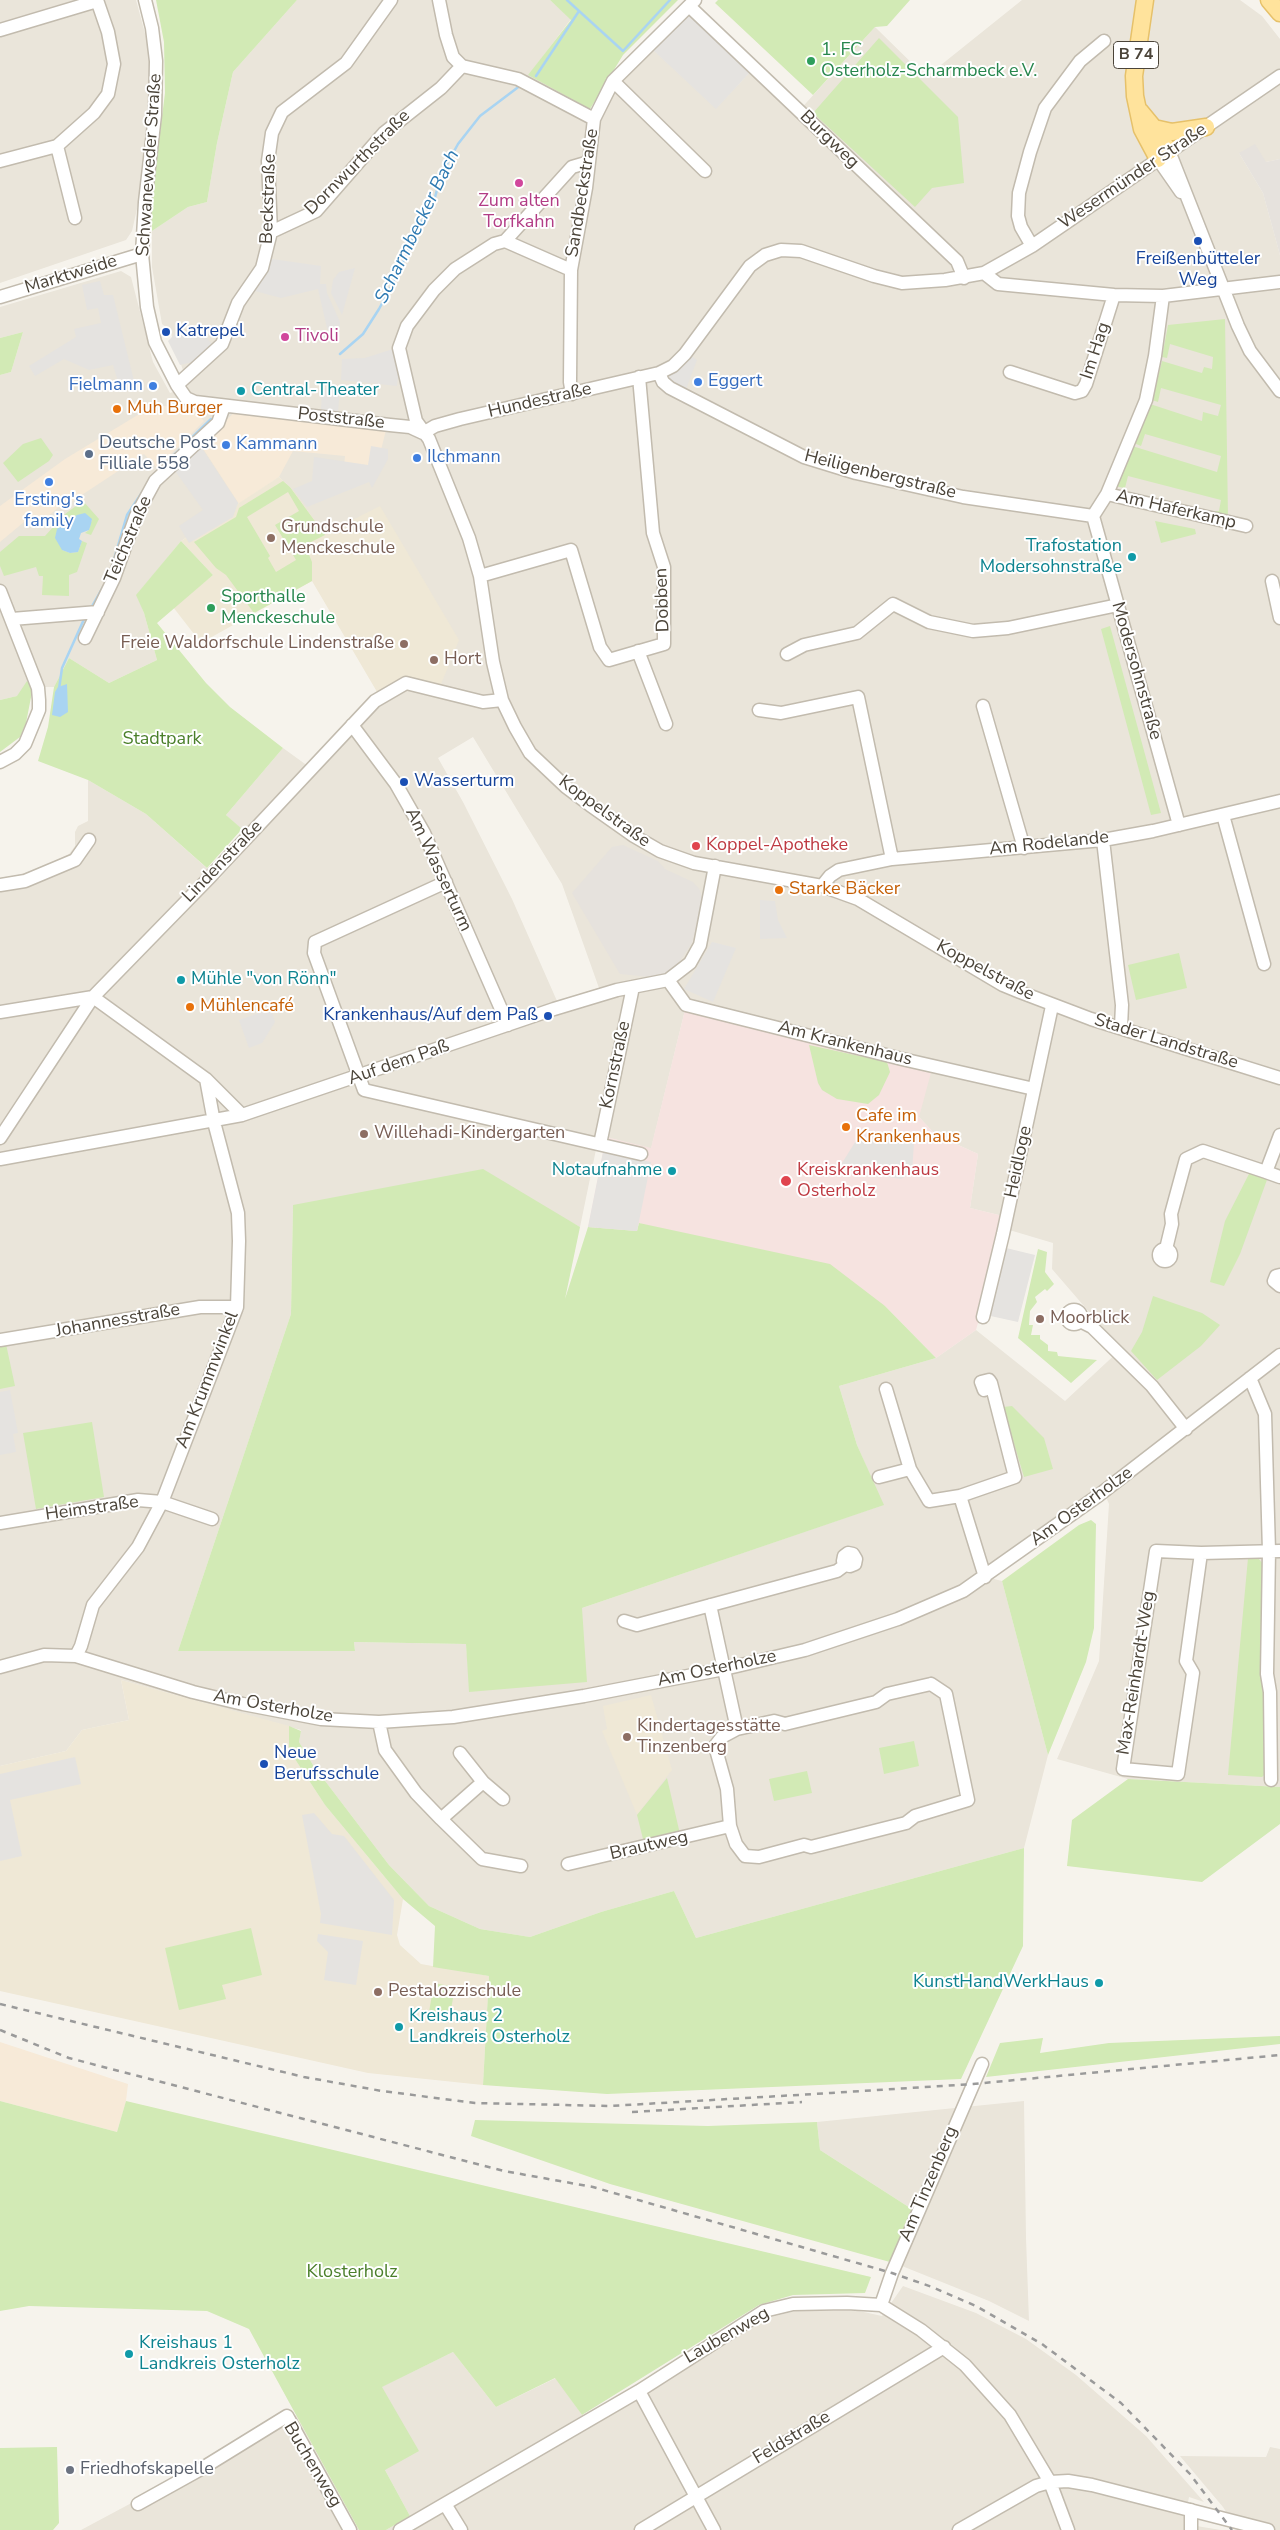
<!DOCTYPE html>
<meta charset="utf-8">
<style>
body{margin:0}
canvas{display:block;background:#f6f3ec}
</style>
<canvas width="1280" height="2530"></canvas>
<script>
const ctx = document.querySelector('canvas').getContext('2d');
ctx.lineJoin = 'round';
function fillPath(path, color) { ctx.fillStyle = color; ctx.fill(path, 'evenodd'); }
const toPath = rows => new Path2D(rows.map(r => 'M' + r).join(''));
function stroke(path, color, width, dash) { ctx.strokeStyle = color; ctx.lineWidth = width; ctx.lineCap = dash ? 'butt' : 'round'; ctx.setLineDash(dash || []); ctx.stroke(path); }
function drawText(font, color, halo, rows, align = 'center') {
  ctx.font = font + ' "Nunito Sans",sans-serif'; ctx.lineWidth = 4; ctx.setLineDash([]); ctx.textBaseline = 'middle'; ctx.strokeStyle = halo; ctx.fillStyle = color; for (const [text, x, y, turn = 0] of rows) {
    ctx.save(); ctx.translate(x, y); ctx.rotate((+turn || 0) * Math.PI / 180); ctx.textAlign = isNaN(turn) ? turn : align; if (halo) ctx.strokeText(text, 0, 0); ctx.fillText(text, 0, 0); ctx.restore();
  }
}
const residential = toPath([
 [0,0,136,0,153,63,152,142,132,231,126,240,0,283],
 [297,0,550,0,571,19,529,75,598,113,615,84,648,45,716,108,752,70,797,113,875,27,926,77,1022,0,1240,0,1262,16,1280,39,1280,159,1266,162,1239,153,1263,193,1280,255,1280,1787,1128,1779,1057,1759,1099,1661,1109,1504,1102,1488,986,1577,1002,1581,1048,1755,1024,1848,696,1938,674,1891,601,1912,530,1937,480,1929,429,1906,389,1865,313,1765,299,1742,301,1730,121,1680,129,1720,82,1730,66,1751,0,1766,0,880,39,869,69,854,75,846,75,832,78,826,88,821,88,780,146,814,219,879,254,841,226,815,283,748,312,769,389,693,325,535,290,487,279,477,181,541,137,595,144,613,157,660,109,683,69,658,54,687,33,687,17,696,0,700,0,375,11,372,23,332,0,338,0,307,121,271,131,277,153,362,170,393,188,386,170,330,162,324,152,267,152,231,188,207,207,202,217,143,233,72],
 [473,737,562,884,599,988,557,1001,512,899,463,802,438,758],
 [685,1010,919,1117,936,1135,978,1154,970,1208,1007,1217,1006,1229,1053,1243,1052,1269,1121,1349,1065,1401,976,1330,936,1358,839,1386,857,1445,883,1505,582,1608,470,1692,466,1644,354,1642,355,1651,178,1651,291,1314,293,1205,569,1221,580,1227,599,1135,651,1149],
 [1024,2101,1026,2238,1029,2321,989,2301,897,2264,918,2213,820,2150,817,2122],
 [903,2286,976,2313,1026,2339,1076,2375,1146,2436,1204,2502,1189,2497,1184,2524,1221,2530,386,2530,410,2516,385,2470,381,2387,453,2352,496,2407,556,2378,589,2425,731,2337,768,2318,795,2311,859,2311,882,2316],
 [296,2415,359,2530,81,2530],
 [1270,2447,1280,2449,1280,2530,1238,2530,1223,2507,1180,2456,1266,2457]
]);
const commercial = toPath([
 [158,405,194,410,204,421,157,468,144,454,62,508,60,506,40,523,28,526,24,522,0,542,0,506,65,459,146,410],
 [235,412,386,430,376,470,344,466,345,456,293,451,279,477,239,504,200,444],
 [0,2042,128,2084,126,2101,117,2132,0,2101]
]);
const industrial = toPath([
 [1255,144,1266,162,1280,159,1280,255,1263,193,1239,153],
 [623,845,658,861,665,869,693,882,700,890,702,898,692,943,677,965,665,974,650,977,620,974,572,893,612,847]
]);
const education = toPath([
 [279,477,290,487,325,534,380,506,459,640,439,689,406,683,380,697,312,581,201,643,173,607,213,575,181,541],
 [121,1680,289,1726,289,1750,325,1805,403,1899,397,1935,400,1945,421,1964,489,1976,483,2085,368,2073,0,1991,0,1766,66,1751,82,1730,129,1720],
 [651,1695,672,1770,637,1815,602,1731,607,1729,603,1706]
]);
const medical = toPath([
 [685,1010,932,1069,919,1117,936,1135,978,1154,970,1208,1007,1217,976,1330,936,1358,885,1306,639,1223,637,1231,588,1227,606,1137,651,1148]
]);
const green = toPath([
 [156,0,297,0,233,72,217,143,207,202,188,207,152,231,151,205,165,93,164,42],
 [550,0,678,0,623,55,590,109,528,75,571,20],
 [718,0,910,0,887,26,875,27,813,95,715,3],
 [879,38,958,117,964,183,932,188,915,207,813,113],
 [1225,319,1228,518,1213,515,1214,511,1219,511,1221,500,1128,476,1125,488,1114,486,1132,446,1217,472,1221,456,1145,434,1141,446,1134,443,1150,404,1202,421,1203,412,1218,416,1221,405,1161,388,1158,402,1152,400,1162,361,1202,373,1204,367,1212,369,1213,357,1170,344,1167,358,1162,357,1168,325],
 [23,332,11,372,0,375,0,338],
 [41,438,53,455,49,461,18,482,3,463,23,444],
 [283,481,290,487,325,535,305,545,312,562,312,581,254,613,226,575,216,568,194,542,236,517,239,508],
 [288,492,299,511,275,525,296,560,276,572,268,558,270,556,247,517],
 [83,501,99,519,91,535,85,533,89,530,92,519,62,550,70,553,78,552,82,541,87,543,77,572,69,575,69,596,42,595,43,576,39,576,36,567,4,576,0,566,0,552,19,536,45,536,65,514],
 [1155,521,1195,529,1196,534,1161,543],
 [181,541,213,575,157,623,206,683,230,707,283,748,226,815,242,829,207,868,146,814,88,780,38,761,48,727,54,687,69,658,109,683,157,660,144,613,136,595],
 [1110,626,1161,813,1151,815,1101,629],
 [27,681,33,687,26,723,20,737,0,752,0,700,17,696],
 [1179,953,1187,988,1136,1000,1128,965],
 [809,1045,887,1062,890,1072,879,1095,868,1104,837,1099,822,1090,818,1083],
 [483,1169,580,1227,565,1299,588,1227,637,1231,639,1223,830,1264,885,1306,936,1358,839,1386,857,1445,884,1505,582,1608,587,1682,469,1692,466,1644,354,1642,355,1651,178,1651,291,1314,293,1205],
 [1251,1170,1268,1177,1240,1254,1224,1286,1210,1282,1225,1221],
 [1038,1249,1047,1252,1045,1272,1054,1284,1047,1291,1045,1289,1035,1297,1037,1302,1030,1311,1029,1325,1033,1325,1031,1335,1040,1335,1040,1339,1048,1345,1048,1351,1057,1352,1058,1356,1097,1360,1071,1383,1018,1338],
 [1153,1296,1202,1313,1220,1325,1201,1346,1157,1380,1131,1351,1142,1332],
 [6,1344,15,1386,0,1389,0,1346],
 [1012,1406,1044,1438,1053,1469,1024,1477,1003,1407],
 [92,1422,104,1497,36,1509,23,1433],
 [1091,1520,1096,1524,1094,1628,1086,1662,1048,1755,1002,1581,1079,1525],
 [1250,1556,1258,1558,1263,1564,1268,1771,1262,1777,1228,1775,1248,1558],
 [289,1726,301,1731,299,1742,313,1765,389,1865,429,1906,480,1929,530,1937,601,1912,674,1891,696,1938,1024,1848,1023,1946,961,2079,607,2094,483,2085,489,1976,433,1967,435,1926,403,1899,325,1805,289,1750],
 [914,1741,919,1766,884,1774,879,1748],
 [807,1771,812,1793,774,1801,769,1779],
 [667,1778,680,1834,644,1843,637,1815],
 [1128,1779,1280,1787,1280,1824,1202,1882,1067,1866,1072,1820],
 [251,1928,262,1975,222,1985,226,1999,179,2010,165,1948],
 [434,1983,455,1987,450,2015,429,2012],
 [1280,2036,1280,2044,986,2077,1000,2043,1043,2038,1040,2053,1109,2043],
 [0,2101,117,2132,126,2101,871,2277,865,2293,793,2295,759,2305,582,2415,555,2378,496,2407,453,2352,382,2387,419,2451,385,2470,410,2516,386,2530,359,2530,249,2329,207,2311,29,2306,0,2311],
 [475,2120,708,2126,817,2122,820,2150,918,2213,897,2264,610,2184,471,2136],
 [57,2447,59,2523,53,2530,0,2530,0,2448]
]);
const parking = toPath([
 [689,12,752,70,716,109,653,50],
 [272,259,321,266,320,284,326,284,327,293,340,322,339,331,330,333,327,328,318,289,281,298,255,291],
 [355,268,342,315,331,293,333,280,339,272],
 [100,281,104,295,113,295,134,381,119,385,113,365,89,370,64,359,35,376,29,366,76,337,74,329,101,323,98,308,87,310,82,285],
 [198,329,212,344,196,361,180,365,168,341,176,333],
 [393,349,399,368,397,386,341,380,342,359,365,358],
 [690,355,697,360,685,392,667,378],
 [322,388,340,389,338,413,321,412],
 [199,444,238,503,233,517,189,543,179,526,203,510,173,468],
 [371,446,388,449,388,459,372,488,369,482,307,507,293,489,312,481,314,457,368,465],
 [760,900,775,901,778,920,787,938,760,939],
 [712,942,736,948,713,1002,684,989],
 [271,1009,275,1022,262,1043,249,1048,239,1020],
 [857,1139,914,1142,912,1173,901,1179,841,1169,839,1168],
 [603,1152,651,1162,637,1231,588,1227],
 [1002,1247,1035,1255,1018,1322,986,1315],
 [10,1390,18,1433,13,1434,16,1452,0,1455,0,1392],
 [75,1757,81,1784,10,1800,22,1856,0,1861,0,1774],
 [314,1813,332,1834,344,1836,394,1900,392,1935,320,1923,321,1914,302,1815],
 [318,1934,363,1941,356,1985,324,1980,328,1952,317,1941]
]);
const water = toPath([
 [85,513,92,519,91,524,89,530,81,533,79,539,82,541,78,552,70,553,62,550,55,538,57,529,77,515],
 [67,684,68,712,60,717,52,715,55,692,58,687]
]);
const stream = toPath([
 [567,0,623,51,670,0],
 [536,76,579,11],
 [340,354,363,334,379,309,400,270,415,233,434,201,441,175,458,144,480,116,521,85],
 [171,458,211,419],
 [112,566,127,515,143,491],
 [91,608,103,587],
 [59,689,62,668,85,617]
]);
const minor = toPath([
 [145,0,152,28,156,61,155,115,145,202,142,254,147,307,155,342,177,385,186,398,195,402,390,425,410,427,423,433],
 [439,0,446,35,453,57,462,66,518,79,594,119],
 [689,6,957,261,964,278],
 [0,30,97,1],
 [613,81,705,171],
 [57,146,75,218],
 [1169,151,1238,326,1250,351,1280,391],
 [1158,159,1181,192],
 [0,161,57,146,94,113,108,94,114,64,108,32,97,0],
 [271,232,316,211,384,133,441,88,462,66],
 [505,241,572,167,589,162],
 [1032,246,1021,227,1018,216,1019,193,1030,152,1045,108,1080,61,1104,41],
 [571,270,505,241,494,244,455,269,434,290,407,326,399,348,416,421,429,439,469,538,480,576,493,662,502,700,515,727,530,753,566,787,590,805,634,836,660,851,694,863,822,886,858,899,1003,985,1020,992,1091,1019,1280,1078],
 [984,273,998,284,1114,295,1163,296,1280,282],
 [0,297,142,254],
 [1010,372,1075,393,1082,391,1086,384,1114,295],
 [659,373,663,382,670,388,804,457,856,473,963,497,1093,516],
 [177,385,222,344,238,303,262,268,271,232,268,161,272,133,282,112,346,63,391,0],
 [572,394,570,382,571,270,586,188,594,119,613,81,695,0],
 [423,433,435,426,460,419,659,373,673,366,685,354,750,266,765,255,781,250,801,251,874,276,902,283,945,280,984,273,1032,246,1280,76],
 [1107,494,1246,526],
 [1093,516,1179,825],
 [1093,516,1107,494,1146,400,1155,356,1163,296],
 [480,576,571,550,600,647,609,660,664,644,664,567,653,533,639,377],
 [1272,581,1280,618],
 [0,591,38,688,39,700,39,710,25,744,15,754,0,762],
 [12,619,98,612],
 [85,638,114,578,136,516,155,481,218,423,224,406],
 [638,651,666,724],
 [787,654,804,645,857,633,893,604,929,622,973,631,1008,628,1118,605],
 [983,706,1024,848],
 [759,710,781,713,858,697,892,859],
 [352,725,396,784,424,833,508,1025],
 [1223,815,1264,964],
 [1103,840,1122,1005,1121,1027],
 [446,882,315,942,314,953,364,1090,641,1154],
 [0,885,25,881,75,860,89,840],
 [822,886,830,876,839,870,892,859,1103,840,1153,831,1280,801],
 [668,980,686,1005,902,1059,1034,1089],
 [93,997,206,1079,242,1115],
 [0,1012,93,997],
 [1280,1135,1266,1172,1280,1177],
 [0,1138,93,997,210,877,375,701,406,683,483,702,502,700],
 [600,1144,633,987],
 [0,1159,242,1115,554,1009,617,990,668,980,690,963,700,945,715,866],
 [1166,1249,1172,1224,1171,1214,1186,1159,1203,1151,1266,1172],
 '1159 1255a6 6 0 1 1 12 0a6 6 0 1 1-12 0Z',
 [1280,1275,1276,1276,1274,1281,1280,1286],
 '1067 1317a7 7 0 1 1 14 0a7 7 0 1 1-14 0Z',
 [983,1317,1003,1234,1052,1006],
 [1080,1321,1092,1327,1152,1386,1186,1429],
 [0,1340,200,1307,237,1307],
 [1250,1378,1265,1414,1269,1551,1267,1674,1270,1692,1271,1780],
 [886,1389,910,1469,929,1501,960,1496,1015,1477,991,1383,989,1380,981,1382,984,1390,991,1387],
 [879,1477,910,1469],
 [960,1496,985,1577],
 [0,1523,138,1500,162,1502,212,1519],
 [1201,1553,1186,1661,1193,1673,1178,1774,1123,1769,1156,1551,1201,1553,1280,1551],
 [710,1605,737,1729],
 [624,1621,637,1625,837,1571,845,1565,843,1561,844,1556,848,1553,853,1554,856,1559,855,1564,850,1566,845,1565],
 [76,1656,81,1646,93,1605,138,1547,162,1502,237,1307,239,1241,238,1213,214,1122,206,1079],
 [0,1667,44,1655,76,1656,193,1692,243,1704,321,1719,379,1722,453,1717,584,1696,724,1669,805,1650,898,1619,963,1591,1099,1495,1280,1355],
 [931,1684,946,1694,968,1800,915,1816,906,1823,811,1847,804,1845,759,1857,745,1856,736,1844,730,1826,727,1789,715,1746,722,1737,737,1729,774,1721,785,1724,876,1702,887,1694,931,1684],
 [379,1722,385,1750,416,1793,441,1819,482,1859,521,1866],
 [460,1753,483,1782,503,1799],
 [441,1819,483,1782],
 [568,1864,730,1826],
 [881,2305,892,2273,982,2064],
 [639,2391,714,2530],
 [138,2504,201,2469,287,2416,350,2530],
 [445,2504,461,2530],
 [400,2530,639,2391,764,2311,793,2304,847,2303,881,2305,921,2330,965,2365,1010,2415,1050,2482,1068,2530],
 [641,2530,944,2347],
 [959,2530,1036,2486,1050,2482,1068,2481,1092,2485,1268,2530],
 [1191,2530,1191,2510]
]);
const major = toPath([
 [1145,0,1134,76,1135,96,1142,129,1158,159],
 [1269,0,1280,13],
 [1140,111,1154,128,1169,151],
 [1154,128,1172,132,1206,127]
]);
const rail = toPath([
 [0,2004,304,2077,382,2091,475,2103,610,2106,831,2093,973,2084,1280,2055],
 [0,2030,69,2058,504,2171,593,2187,892,2273,932,2287,976,2306,1042,2344,1121,2403,1190,2474,1232,2530],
 [632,2112,802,2102]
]);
const markers = [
 [811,61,5,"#2e9e5b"],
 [519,183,5,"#d1479c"],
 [1198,241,5,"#1a4fb4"],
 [166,332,5,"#1a4fb4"],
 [285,337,5,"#d1479c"],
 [698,382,5,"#3f7fe0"],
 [153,386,5,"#3f7fe0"],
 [241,391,5,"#0f9aa8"],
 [117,409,5,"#e8710a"],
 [226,445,5,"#3f7fe0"],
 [89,454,5,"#5c6f8a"],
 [417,458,5,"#3f7fe0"],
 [49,482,5,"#3f7fe0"],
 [271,538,5,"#8d6e63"],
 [1132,557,5,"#0f9aa8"],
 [211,608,5,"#2e9e5b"],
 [404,644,5,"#8d6e63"],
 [434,660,5,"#8d6e63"],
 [404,782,5,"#1a4fb4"],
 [696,846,5,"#e0444e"],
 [779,890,5,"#e8710a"],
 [181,980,5,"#0f9aa8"],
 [190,1007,5,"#e8710a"],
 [548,1016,5,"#1a4fb4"],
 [846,1127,5,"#e8710a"],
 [364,1134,5,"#8d6e63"],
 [672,1171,5,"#0f9aa8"],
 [786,1181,6,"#e0444e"],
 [1040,1319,5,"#8d6e63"],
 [627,1737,5,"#8d6e63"],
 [264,1764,5,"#1a4fb4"],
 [1099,1983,5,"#0f9aa8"],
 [378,1992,5,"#8d6e63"],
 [399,2027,5,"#0f9aa8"],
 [129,2354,5,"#0f9aa8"],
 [70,2470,5,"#6b7280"]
];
const shields = [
 [1136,55,45]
];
const shieldNames = [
 ["B 74",1136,55]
];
const leisureNames = [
 ["1. FC",821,51],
 ["Osterholz-Scharmbeck e.V.",821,72],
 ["Sporthalle",221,598],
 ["Menckeschule",221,619]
];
const streetNames = [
 ["Burgweg",829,140,44],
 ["Dornwurthstraße",358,163,-45],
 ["Schwaneweder Straße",150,165,-86],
 ["Wesermünder Straße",1133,177,-34],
 ["Sandbeckstraße",583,193,-81],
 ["Beckstraße",269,199,-88],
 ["Marktweide",71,275,-17],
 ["Im Hag",1096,351,-72],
 ["Hundestraße",540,401,-13],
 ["Poststraße",341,419,6],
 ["Heiligenbergstraße",880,475,14],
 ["Am Haferkamp",1176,510,13],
 ["Teichstraße",129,540,-67],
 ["Dobben",663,600,-92],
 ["Modersohnstraße",1136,671,74],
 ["Koppelstraße",604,812,36],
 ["Am Rodelande",1049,844,-6],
 ["Lindenstraße",223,862,-46],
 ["Am Wasserturm",438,870,65],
 ["Koppelstraße",985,971,28],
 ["Stader Landstraße",1166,1042,17],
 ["Am Krankenhaus",845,1044,14],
 ["Auf dem Paß",399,1063,-19],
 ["Kornstraße",616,1065,-78],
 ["Heidloge",1019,1162,-78],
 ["Johannesstraße",118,1321,-10],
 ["Am Krummwinkel",208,1380,-69],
 ["Am Osterholze",1082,1507,-36],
 ["Heimstraße",92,1509,-8],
 ["Am Osterholze",717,1669,-12],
 ["Max-Reinhardt-Weg",1137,1673,-81],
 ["Am Osterholze",273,1707,10],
 ["Brautweg",649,1846,-13],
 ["Am Tinzenberg",929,2184,-67],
 ["Laubenweg",727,2336,-30],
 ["Feldstraße",792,2438,-31],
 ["Buchenweg",312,2465,59]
];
const hotelNames = [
 ["Zum alten",519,202],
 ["Torfkahn",519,223],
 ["Tivoli",295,337,"left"]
];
const transitNames = [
 ["Freißenbütteler",1198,260,"center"],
 ["Weg",1198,281,"center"],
 ["Katrepel",176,332],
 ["Wasserturm",414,782],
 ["Krankenhaus/Auf dem Paß",538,1016,"right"],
 ["Neue",274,1754],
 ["Berufsschule",274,1775]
];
const shopNames = [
 ["Eggert",708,382],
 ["Fielmann",143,386,"right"],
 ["Kammann",236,445],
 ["Ilchmann",427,458],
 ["Ersting's",49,501,"center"],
 ["family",49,522,"center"]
];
const cultureNames = [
 ["Central-Theater",251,391],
 ["Trafostation",1122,547,"right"],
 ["Modersohnstraße",1122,568,"right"],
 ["Mühle \"von Rönn\"",191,980],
 ["Notaufnahme",662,1171,"right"],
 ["KunstHandWerkHaus",1089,1983,"right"],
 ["Kreishaus 2",409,2017],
 ["Landkreis Osterholz",409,2038],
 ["Kreishaus 1",139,2344],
 ["Landkreis Osterholz",139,2365]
];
const foodNames = [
 ["Muh Burger",127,409],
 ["Starke Bäcker",789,890],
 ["Mühlencafé",200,1007],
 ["Cafe im",856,1117],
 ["Krankenhaus",856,1138]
];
const serviceNames = [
 ["Deutsche Post",99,444],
 ["Filliale 558",99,465]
];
const educationNames = [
 ["Grundschule",281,528],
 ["Menckeschule",281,549],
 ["Freie Waldorfschule Lindenstraße",394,644,"right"],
 ["Hort",444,660],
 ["Willehadi-Kindergarten",374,1134],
 ["Moorblick",1050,1319],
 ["Kindertagesstätte",637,1727],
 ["Tinzenberg",637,1748],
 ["Pestalozzischule",388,1992]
];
const parkNames = [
 ["Stadtpark",162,740],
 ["Klosterholz",352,2273]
];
const healthNames = [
 ["Koppel-Apotheke",706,846],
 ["Kreiskrankenhaus",797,1171],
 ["Osterholz",797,1192]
];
const worshipNames = [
 ["Friedhofskapelle",80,2470]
];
const waterNames = [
 ["Scharmbecker Bach",418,227,-64]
];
fillPath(residential, '#eae5da');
fillPath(commercial, '#f7ead8');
fillPath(industrial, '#e6e2dd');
fillPath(education, '#efe8d6');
fillPath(medical, '#f6e3e0');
fillPath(green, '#d2eab5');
fillPath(parking, '#e5e3e0');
fillPath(water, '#a9d4f2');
stroke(stream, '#a9d4f2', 2.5);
stroke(minor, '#c2bbae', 15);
stroke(major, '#e6c16a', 19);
stroke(minor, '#fff', 12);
stroke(major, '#ffe39c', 16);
stroke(rail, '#9a9a9a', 2.5, [6, 6]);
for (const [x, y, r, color] of markers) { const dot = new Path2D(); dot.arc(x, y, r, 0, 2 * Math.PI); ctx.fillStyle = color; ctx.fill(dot); stroke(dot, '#fff', 2); }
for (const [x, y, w] of shields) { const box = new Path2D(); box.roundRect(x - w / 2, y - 13.5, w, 27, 4); ctx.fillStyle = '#fff'; ctx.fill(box); stroke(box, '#4b4439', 1); }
drawText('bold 16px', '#4b4439', null, shieldNames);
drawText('18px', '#27864d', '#fff', leisureNames, 'left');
drawText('18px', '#4b4439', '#fff', streetNames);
drawText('18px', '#b23c85', '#fff', hotelNames);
drawText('18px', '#164399', '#fff', transitNames, 'left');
drawText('18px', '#366cbe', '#fff', shopNames, 'left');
drawText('18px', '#0d838f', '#fff', cultureNames, 'left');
drawText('18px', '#c56008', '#fff', foodNames, 'left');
drawText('18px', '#4e5e75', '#fff', serviceNames, 'left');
drawText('18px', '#785e54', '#fff', educationNames, 'left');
drawText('18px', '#4a7f2a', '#fff', parkNames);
drawText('18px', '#be3a42', '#fff', healthNames, 'left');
drawText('18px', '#5b616d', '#fff', worshipNames, 'left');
drawText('italic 19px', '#2e7ab2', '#fff', waterNames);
</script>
